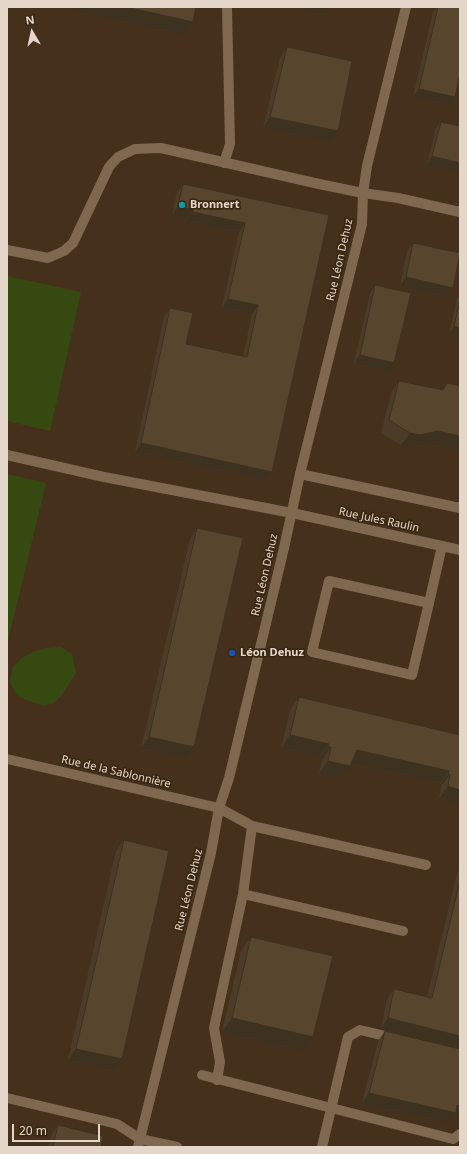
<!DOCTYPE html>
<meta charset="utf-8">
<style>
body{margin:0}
#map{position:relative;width:467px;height:1154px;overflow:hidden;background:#45311b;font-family:"Noto Sans",sans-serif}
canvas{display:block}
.frame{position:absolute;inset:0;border:8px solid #e4d7ca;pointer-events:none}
.north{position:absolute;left:12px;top:12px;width:40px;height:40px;-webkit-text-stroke:3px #3a2711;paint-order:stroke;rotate:351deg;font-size:11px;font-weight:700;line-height:16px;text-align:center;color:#e4d7ca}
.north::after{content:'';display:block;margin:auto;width:14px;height:18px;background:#e4d7ca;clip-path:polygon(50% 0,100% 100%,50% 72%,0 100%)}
.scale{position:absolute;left:12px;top:1124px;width:88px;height:18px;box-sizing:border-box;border:2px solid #e4d7ca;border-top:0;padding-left:5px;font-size:12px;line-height:14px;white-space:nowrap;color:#e4d7ca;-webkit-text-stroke:3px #3a2711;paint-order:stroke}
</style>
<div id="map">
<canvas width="467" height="1154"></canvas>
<div class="frame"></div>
<div class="north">N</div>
<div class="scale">20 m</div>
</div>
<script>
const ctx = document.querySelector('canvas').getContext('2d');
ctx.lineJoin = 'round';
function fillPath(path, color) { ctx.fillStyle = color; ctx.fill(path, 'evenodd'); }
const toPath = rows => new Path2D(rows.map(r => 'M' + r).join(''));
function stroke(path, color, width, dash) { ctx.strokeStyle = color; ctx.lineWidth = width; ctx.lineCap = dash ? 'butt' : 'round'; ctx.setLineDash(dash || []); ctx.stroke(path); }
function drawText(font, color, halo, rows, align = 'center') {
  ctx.font = font + ' "Noto Sans",sans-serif'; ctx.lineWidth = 3.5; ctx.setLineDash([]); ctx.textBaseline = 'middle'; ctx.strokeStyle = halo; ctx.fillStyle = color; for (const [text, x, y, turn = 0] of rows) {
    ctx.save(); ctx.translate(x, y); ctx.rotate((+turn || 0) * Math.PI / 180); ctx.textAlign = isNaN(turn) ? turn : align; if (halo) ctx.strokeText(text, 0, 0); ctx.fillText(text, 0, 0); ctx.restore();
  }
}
const green = toPath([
 [7,276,81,292,50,431,7,421],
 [7,474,46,483,7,645],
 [61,647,72,654,76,673,61,696,54,703,44,706,21,698,15,692,10,682,13,667,22,658,34,651,47,648]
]);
const service = toPath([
 [300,474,460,508],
 [429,603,329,581,312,652,412,675,429,603,442,546],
 [219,808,252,826,426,865],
 [243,894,403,931],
 [202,1075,453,1139,460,1134],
 [217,1080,220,1062,214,1028,243,894,252,826],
 [322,1147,348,1037,360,1030,394,1038]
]);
const minor = toPath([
 [224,163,230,144,227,7],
 [7,250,48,258,64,251,73,243,109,167,118,157,135,149,161,148,319,184,363,193,398,198,460,212],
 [7,455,104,477,292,513,460,550],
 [7,759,219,808],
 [7,1098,117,1124,140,1139,177,1147],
 [138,1147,211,853,219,808,229,778,284,548,300,474,362,224,363,193,367,166,406,7]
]);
const wall = toPath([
 [437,7,460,7,455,97,450,104,413,97,433,12],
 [287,47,338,131,331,142,263,127,280,58],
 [441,122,460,126,427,165,435,130],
 [183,184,329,215,272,472,266,480,135,452,164,317,170,308,186,344,243,356,252,314,222,307,239,232,186,221,187,218,172,215,177,192],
 [413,243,453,288,447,297,400,285,407,251],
 [375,285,394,363,389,371,354,363,370,293],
 [460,295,460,336,449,334,457,299],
 [399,381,443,390,460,386,460,451,429,444,412,448,401,445,381,433,391,393],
 [197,528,194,747,186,758,141,748,190,539],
 [299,697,460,735,460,805,439,799,441,786,439,786,440,783,351,764,341,778,319,773,322,760,319,759,320,756,281,748,290,710],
 [124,840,114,1070,68,1060,116,851],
 [460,869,460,1047,381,1028,387,999,394,989,427,997,457,873],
 [251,937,303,1051,222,1032,241,951],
 [385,1031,460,1049,460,1117,454,1116,449,1123,362,1103,378,1041],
 [58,1125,101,1147,48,1147,51,1136]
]);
const shadedWall = toPath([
 [60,7,126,7,193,22,184,34],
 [294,7,329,7,324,14],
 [419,89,455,97,450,104,413,97],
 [270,117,338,131,331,142,263,127],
 [432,156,460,163,460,172,427,165],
 [178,206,193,210,187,218,172,215],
 [192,212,245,223,239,232,186,221],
 [406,277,453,288,447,297,400,285],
 [228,299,258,305,252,314,222,307],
 [454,326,460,328,460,336,449,334],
 [360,355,394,363,389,371,354,363],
 [438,431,460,436,460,451,429,444,412,448,401,445,410,433],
 [141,443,272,472,266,480,135,452],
 [290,735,329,744,320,756,281,748],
 [149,737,194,747,186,758,141,748],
 [328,746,331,747,322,760,319,759],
 [357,750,449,771,440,783,348,763],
 [328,761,350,766,341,778,319,773],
 [448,774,450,774,441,786,439,786],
 [448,786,460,790,460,805,439,799],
 [232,1018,313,1037,303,1051,222,1032],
 [388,1018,460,1036,460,1047,381,1028],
 [76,1049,122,1059,114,1070,68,1060],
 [369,1093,460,1106,460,1117,454,1116,449,1123,362,1103]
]);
const building = toPath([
 [126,7,196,7,193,22,126,7],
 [438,7,460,7,460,74,455,97,419,89,438,7],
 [287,47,352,61,338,131,270,117,287,47],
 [441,122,460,126,460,163,432,156,441,122],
 [183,184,329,215,272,472,141,443,170,308,193,313,186,344,247,357,258,305,228,299,245,223,192,212,193,210,178,206,183,184],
 [413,243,460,253,453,288,406,277,413,243],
 [375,285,411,293,394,363,360,355,375,285],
 [460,301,460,328,454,326,460,301],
 [399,381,443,390,447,383,460,386,460,436,438,431,420,435,410,433,389,420,399,381],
 [197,528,243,538,194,747,149,737,197,528],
 [299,697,460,735,460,790,448,786,450,774,448,774,449,771,357,750,350,766,328,761,331,747,328,746,329,744,290,735,299,697],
 [124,840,169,851,122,1059,76,1049,124,840],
 [460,880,460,1036,388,1018,394,989,432,998,460,880],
 [251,937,333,956,313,1037,232,1018,251,937],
 [385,1031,460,1049,460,1106,457,1105,456,1113,369,1093,385,1031],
 [58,1125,103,1136,101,1147,53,1147,58,1125]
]);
const markers = [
 [182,205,4,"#0f9aa8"],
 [232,653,4,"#1a4fb4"]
];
const poiNames = [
 ["Bronnert",190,205],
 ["Léon Dehuz",240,653]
];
const streetNames = [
 ["Rue Léon Dehuz",340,260,-77],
 ["Rue Jules Raulin",379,520,12],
 ["Rue Léon Dehuz",265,575,-77],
 ["Rue de la Sablonnière",116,772,13],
 ["Rue Léon Dehuz",189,890,-76]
];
fillPath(green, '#364910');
stroke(service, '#7e6850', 10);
stroke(minor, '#7e6850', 10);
fillPath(wall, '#4b3c27');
fillPath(shadedWall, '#3d3120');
fillPath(building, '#57462d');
stroke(building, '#3d3120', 1);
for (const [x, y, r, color] of markers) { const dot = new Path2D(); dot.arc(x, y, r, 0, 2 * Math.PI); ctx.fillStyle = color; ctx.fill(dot); stroke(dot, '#3a2711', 1.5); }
drawText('bold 11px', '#e4d7ca', '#3a2711', poiNames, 'left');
drawText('11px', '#e4d7ca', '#3a2711', streetNames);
</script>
